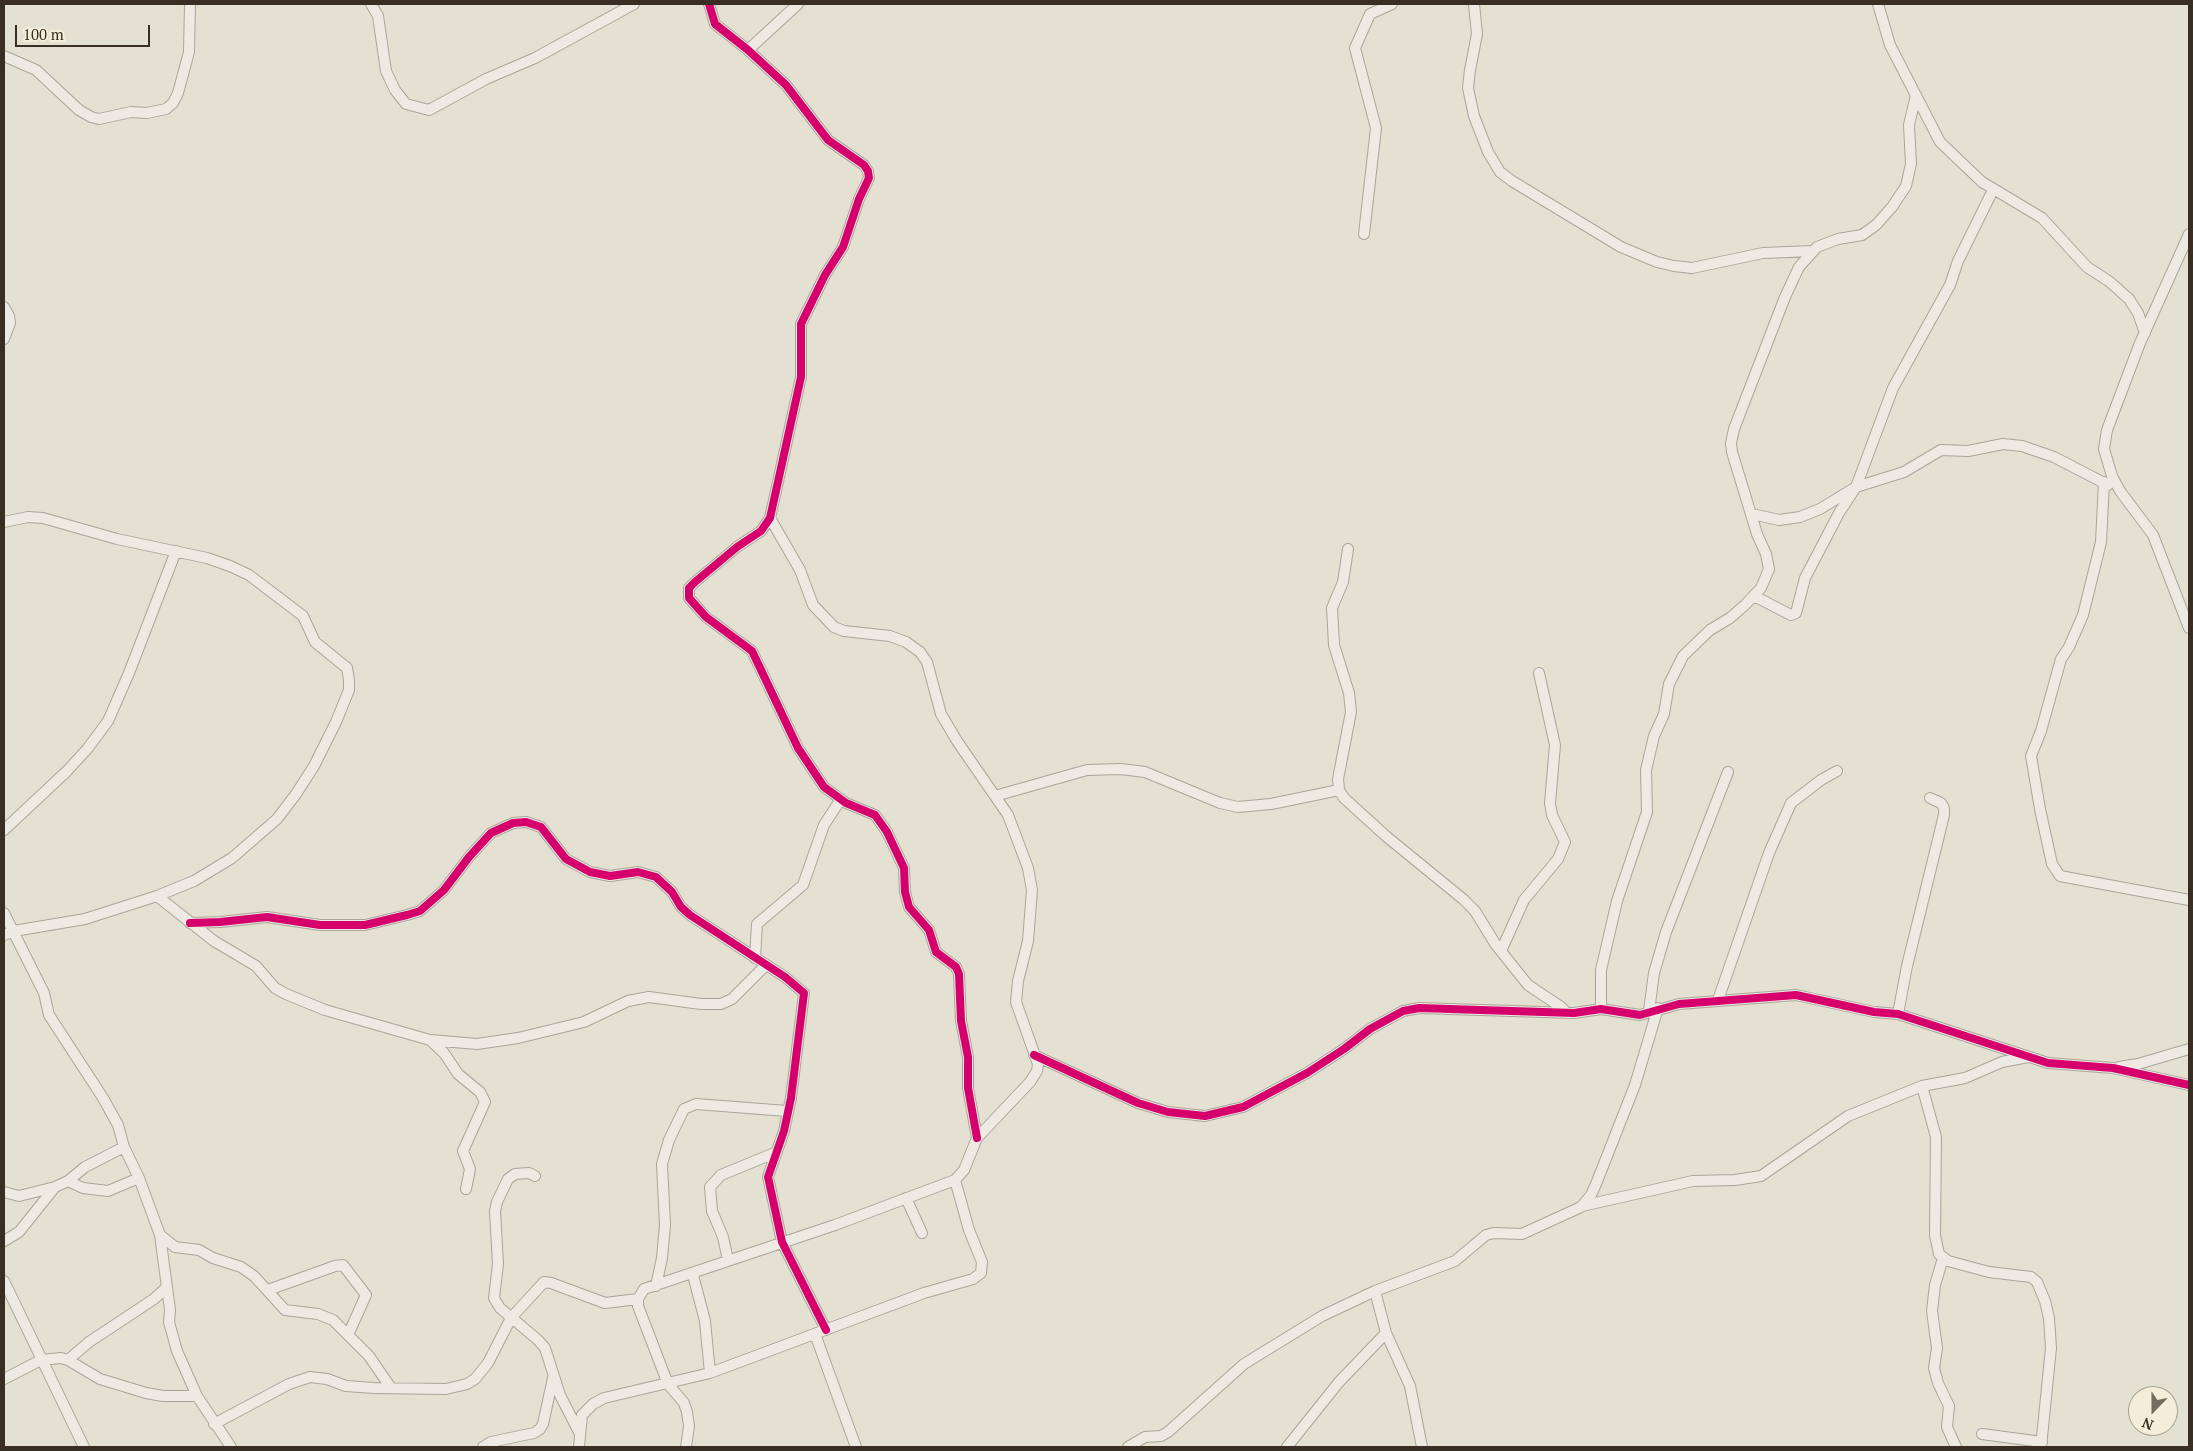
<!DOCTYPE html>
<style>
body{margin:0}
#map{position:relative;width:2193px;height:1451px;overflow:hidden;background:#e4e0d2;font-family:"PT Serif",serif}
canvas{display:block}
.frame{position:absolute;inset:0;border:5px solid #382e23;pointer-events:none}
.north{position:absolute;left:2128px;top:1386px;width:50px;height:50px;box-sizing:border-box;background:#f3edda;border:1px solid #a8a191;border-radius:50%;rotate:202deg;font-size:14px;font-weight:700;line-height:20px;text-align:center;color:#382e23}
.north::after{content:'';display:block;margin:auto;width:18px;height:22px;background:#746c60;clip-path:polygon(50% 0,100% 100%,50% 72%,0 100%)}
.scale{position:absolute;left:15px;top:25px;width:135px;height:22px;box-sizing:border-box;border:2px solid #382e23;border-top:0;padding-left:6px;font-size:15px;line-height:18px;white-space:nowrap;color:#382e23;-webkit-text-stroke:4px #f3edda;paint-order:stroke}
</style>
<div id="map">
<canvas width="2193" height="1451"></canvas>
<div class="frame"></div>
<div class="north">N</div>
<div class="scale">100 m</div>
</div>
<script>
const ctx = document.querySelector('canvas').getContext('2d');
ctx.lineJoin = 'round';
const toPath = rows => new Path2D(rows.map(r => 'M' + r).join(''));
function stroke(path, color, width, dash) { ctx.strokeStyle = color; ctx.lineWidth = width; ctx.lineCap = dash ? 'butt' : 'round'; ctx.setLineDash(dash || []); ctx.stroke(path); }
const minor = toPath([
 [371,4,378,16,386,71,395,90,406,104,429,110,486,79,535,58,634,4],
 [709,4,715,24,748,50,786,85,828,140,864,165,868,171,869,178,859,199,843,247,825,275,801,324,801,377,770,518,761,531,737,547,695,582,689,588,689,598,706,617,752,651,798,748,824,787,846,803,875,815,887,832,904,868,905,892,909,907,929,930,936,952,956,967,959,974,961,1021,968,1057,968,1088,977,1138],
 [1474,4,1477,34,1470,70,1468,88,1474,116,1488,152,1500,172,1512,181,1621,247,1657,262,1674,266,1692,268,1763,253,1813,251],
 [1878,4,1890,45,1940,142,1982,182,2042,218,2087,267,2110,282,2129,299,2138,313,2145,333],
 [748,50,798,4],
 [4,56,36,70,79,110,91,117,99,119,131,112,147,113,166,109,173,103,178,93,189,52,190,4],
 [1364,234,1376,128,1355,48,1370,14,1392,4],
 [2189,234,2140,343,2107,430,2104,449,2112,476,2120,491,2153,535,2189,628],
 [4,307,9,316,10,323,4,339],
 [2104,482,2101,542,2083,615,2069,647,2061,659,2041,731,2031,756,2040,809,2052,864,2060,876,2189,900],
 [1752,514,1779,520,1800,517,1820,509,1856,487,1904,472,1941,450,1968,451,2003,444,2022,446,2054,457,2108,485],
 [4,522,28,517,43,518,117,539,207,558,230,566,249,575,303,616,315,642,347,668,349,680,349,690,336,722,314,766,296,794,277,819,232,858,194,881,157,896,85,919,14,931,4,935],
 [1348,549,1343,582,1332,608,1334,645,1349,693,1351,712,1338,779,1339,790,1344,798,1387,837,1463,899,1475,911,1496,945,1528,985,1561,1007,1567,1013],
 [1754,596,1791,615,1796,613,1805,578,1839,513,1856,487,1893,388,1950,285,1958,261,1993,190],
 [995,796,1087,770,1121,769,1145,772,1220,803,1238,807,1271,804,1339,790],
 [4,830,67,771,88,748,108,721,129,673,176,551],
 [157,896,214,941,256,966,275,988,286,994,325,1010,430,1040,477,1044,518,1038,584,1022,628,1001,649,997,701,1004,721,1004,732,999,766,965],
 [4,913,44,993,49,1015,103,1098,118,1125,124,1147,139,1178,160,1235,170,1310,169,1322,177,1351,197,1396,231,1447],
 [190,923,220,922,267,917,320,925,365,925,407,915,420,911,444,890,469,857,491,833,513,823,526,822,541,827,566,859,590,872,610,876,638,872,656,877,672,892,681,907,690,915,785,977,804,993,791,1098,784,1131,768,1177,782,1242,826,1330],
 [1501,951,1524,900,1558,859,1565,842,1552,815,1550,803,1555,745,1539,673],
 [755,958,757,924,803,885,824,825,841,799],
 [1718,1000,1769,853,1791,803,1821,780,1837,771],
 [1601,1009,1601,970,1617,901,1647,812,1646,770,1654,736,1664,714,1669,684,1683,656,1710,630,1730,618,1745,605,1761,588,1769,569,1766,554,1757,534,1732,452,1731,443,1734,429,1785,297,1799,267,1817,247,1838,239,1862,235,1876,225,1892,207,1906,186,1911,164,1909,125,1916,95],
 [1649,1011,1654,973,1666,932,1728,772],
 [1898,1014,1907,966,1944,815,1944,808,1941,803,1930,798],
 [430,1040,444,1053,458,1074,480,1092,485,1102,463,1151,470,1169,466,1189],
 [1034,1055,1138,1103,1168,1112,1205,1116,1243,1107,1307,1073,1344,1049,1370,1029,1403,1011,1419,1008,1574,1013,1601,1009,1640,1015,1679,1004,1796,995,1874,1012,1898,1014,2048,1063,2113,1068,2189,1085],
 [2119,1067,2138,1064,2189,1049],
 [1922,1086,1936,1137,1935,1235,1939,1254,1948,1261,1989,1272,2031,1277,2037,1282,2045,1301,2049,1318,2051,1348,2041,1447],
 [535,1176,529,1173,515,1174,508,1179,497,1202,495,1211,498,1264,494,1298,500,1308,538,1340,545,1348,560,1395,580,1434],
 [68,1181,83,1188,108,1191,139,1178],
 [4,1192,19,1196,55,1187,68,1181,85,1167,124,1147],
 [906,1198,922,1233],
 [1582,1206,1693,1181,1735,1180,1761,1176,1848,1116,1922,1086,1965,1078,2002,1062,2028,1057],
 [160,1235,175,1247,199,1250,213,1258,241,1267,254,1276,285,1310,318,1314,333,1320,369,1356,391,1388],
 [4,1241,19,1232,55,1187],
 [1943,1258,1935,1285,1932,1311,1937,1348,1934,1368,1938,1383,1949,1406,1947,1427,1956,1447],
 [728,1260,723,1237,712,1211,710,1187,721,1175,777,1152],
 [693,1275,705,1321,710,1373],
 [4,1281,84,1447],
 [656,1286,662,1258,665,1225,662,1164,669,1140,684,1109,696,1104,787,1111],
 [268,1290,335,1266,343,1265,366,1295,348,1335],
 [1375,1291,1386,1333,1410,1386,1422,1447],
 [815,1334,856,1447],
 [68,1360,89,1342,154,1299,166,1288],
 [4,1379,41,1360,61,1358,68,1360,100,1379,146,1393,163,1396,197,1396],
 [214,1424,289,1384,310,1377,327,1379,346,1386,374,1388,446,1389,467,1384,475,1379,488,1363,511,1318,544,1282,551,1283,605,1303,638,1299],
 [1982,1434,2042,1442],
 [483,1447,491,1442,534,1433,540,1429,543,1424,553,1378],
 [579,1447,582,1415,593,1404,604,1398,710,1373,924,1293,973,1279,981,1273,982,1262,969,1230,955,1180,964,1170,977,1138,1030,1082,1037,1071,1038,1064,1016,1002,1018,981,1028,941,1032,890,1028,868,1008,815,957,741,941,714,927,662,920,652,906,642,890,636,844,631,834,627,813,605,800,570,770,518],
 [686,1447,689,1426,687,1412,684,1403,668,1384,638,1306,638,1299,644,1289,835,1225,955,1180],
 [1128,1447,1145,1437,1161,1436,1168,1432,1244,1364,1322,1316,1375,1291,1455,1261,1486,1235,1494,1233,1522,1234,1581,1207,1591,1195,1596,1184,1635,1085,1658,1008],
 [1287,1447,1339,1382,1386,1333]
]);
const cycleway = toPath([
 [709,4,715,24,748,50,786,85,828,140,864,165,868,171,869,178,859,199,843,247,825,275,801,324,801,377,770,518,761,531,737,547,695,582,689,588,689,598,706,617,752,651,798,748,824,787,846,803,875,815,887,832,904,868,905,892,909,907,929,930,936,952,956,967,959,974,961,1021,968,1057,968,1088,977,1138],
 [190,923,220,922,267,917,320,925,365,925,407,915,420,911,444,890,469,857,491,833,513,823,526,822,541,827,566,859,590,872,610,876,638,872,656,877,672,892,681,907,690,915,785,977,804,993,791,1098,784,1131,768,1177,782,1242,826,1330],
 [1034,1055,1138,1103,1168,1112,1205,1116,1243,1107,1307,1073,1344,1049,1370,1029,1403,1011,1419,1008,1574,1013,1601,1009,1640,1015,1679,1004,1796,995,1874,1012,1898,1014,2048,1063,2113,1068,2189,1085]
]);
stroke(minor, '#aaa59a', 12);
stroke(minor, '#eceae3', 10);
stroke(cycleway, '#d6006c', 8);
</script>
